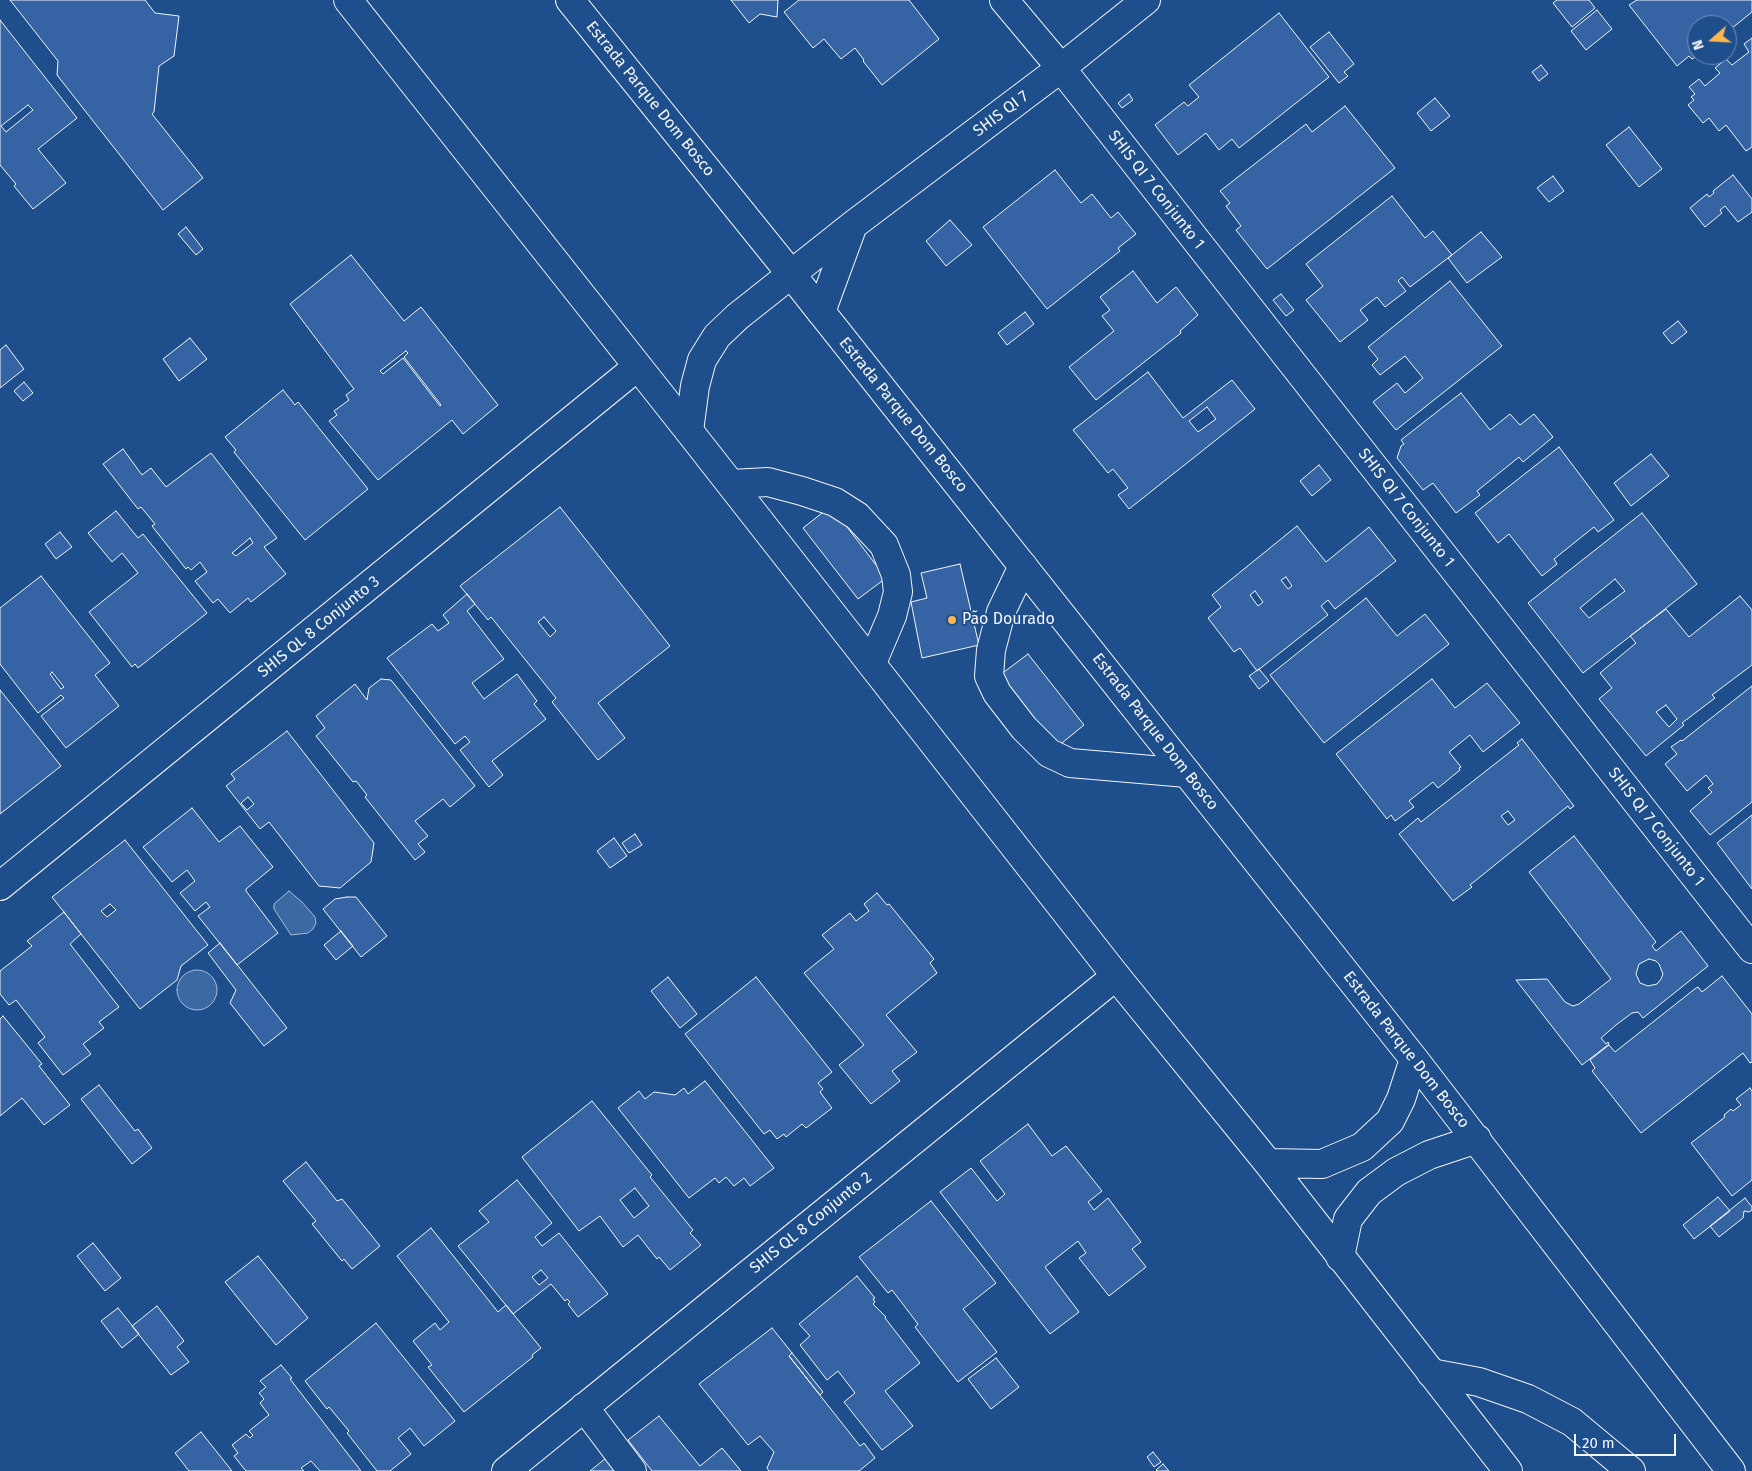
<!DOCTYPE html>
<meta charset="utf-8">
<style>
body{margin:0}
#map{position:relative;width:1752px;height:1471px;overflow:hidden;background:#1f4e8c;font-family:"Fira Sans",sans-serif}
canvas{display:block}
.north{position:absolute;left:1687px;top:15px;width:50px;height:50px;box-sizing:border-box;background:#1f4e8c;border:1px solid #7391ba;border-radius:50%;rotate:251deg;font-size:14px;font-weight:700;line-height:20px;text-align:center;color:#f2f6ff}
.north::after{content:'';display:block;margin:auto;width:18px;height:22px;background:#ffb74d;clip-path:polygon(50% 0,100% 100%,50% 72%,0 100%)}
.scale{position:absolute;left:1574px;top:1434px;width:102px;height:22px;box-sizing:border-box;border:2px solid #f2f6ff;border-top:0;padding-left:6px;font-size:15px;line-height:18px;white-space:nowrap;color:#f2f6ff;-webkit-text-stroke:4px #1f4e8c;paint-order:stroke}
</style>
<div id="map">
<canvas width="1752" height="1471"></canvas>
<div class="north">N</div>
<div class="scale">20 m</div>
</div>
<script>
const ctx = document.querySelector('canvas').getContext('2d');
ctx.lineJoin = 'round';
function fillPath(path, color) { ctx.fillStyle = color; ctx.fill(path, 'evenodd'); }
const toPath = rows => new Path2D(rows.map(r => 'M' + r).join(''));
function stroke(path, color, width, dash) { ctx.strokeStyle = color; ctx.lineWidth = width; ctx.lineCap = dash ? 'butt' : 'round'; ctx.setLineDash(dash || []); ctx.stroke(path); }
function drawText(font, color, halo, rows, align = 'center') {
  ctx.font = font + ' "Fira Sans",sans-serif'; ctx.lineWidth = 4; ctx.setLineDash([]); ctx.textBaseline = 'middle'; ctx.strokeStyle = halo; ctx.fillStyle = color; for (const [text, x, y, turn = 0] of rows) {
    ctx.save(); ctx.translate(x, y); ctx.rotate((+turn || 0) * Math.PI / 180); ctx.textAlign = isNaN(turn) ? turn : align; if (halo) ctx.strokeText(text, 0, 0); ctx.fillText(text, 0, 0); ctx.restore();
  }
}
const water = toPath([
 [289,891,302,902,315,917,316,923,313,929,308,933,291,935,274,909,274,904,289,891],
 '177 990a20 20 0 1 1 40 0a20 20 0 1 1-40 0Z'
]);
const building = toPath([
 [10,0,145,0,155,13,179,16,174,56,159,66,154,112,152,114,203,178,163,210,57,75,58,61,10,0],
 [731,0,778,0,777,17,760,14,749,23,731,0],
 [799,0,909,0,939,39,882,85,863,61,864,60,855,48,841,59,824,39,813,48,784,12,799,0],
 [1557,0,1589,0,1595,8,1572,27,1553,3,1557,0],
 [1637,0,1752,0,1752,12,1727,32,1727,25,1697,25,1698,55,1692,59,1689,56,1677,66,1629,5,1637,0],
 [1597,10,1612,29,1586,50,1571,31,1597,10],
 [1279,13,1329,77,1239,148,1232,139,1219,150,1206,133,1178,155,1155,125,1184,102,1188,106,1199,97,1189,85,1279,13],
 [0,20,77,118,38,149,66,183,33,209,14,186,16,184,0,165,0,20],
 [28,105,33,110,6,132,1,126,28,105],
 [1329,32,1354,64,1344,72,1348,76,1339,83,1310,47,1329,32],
 [1752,38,1752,147,1746,151,1726,125,1719,131,1709,118,1703,123,1688,105,1694,100,1691,97,1695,94,1689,87,1699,79,1705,86,1720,73,1715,68,1726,59,1732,65,1749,52,1744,44,1752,38],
 [1541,65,1548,74,1539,81,1532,72,1541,65],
 [1129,94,1133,100,1122,108,1118,103,1129,94],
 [1435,98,1450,116,1431,131,1417,113,1435,98],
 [1345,106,1395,168,1267,269,1236,230,1241,226,1226,206,1230,203,1220,191,1306,124,1312,132,1345,106],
 [1629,127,1662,169,1639,187,1606,145,1629,127],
 [1055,170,1081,203,1092,194,1111,218,1118,212,1136,234,1118,248,1120,251,1047,309,983,227,1055,170],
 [1733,175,1752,199,1752,212,1738,222,1725,206,1720,210,1722,213,1705,227,1690,208,1707,194,1709,197,1714,193,1713,191,1733,175],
 [1553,176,1564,191,1549,202,1537,188,1553,176],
 [1392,196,1425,238,1433,231,1452,255,1410,287,1402,277,1398,281,1406,291,1385,307,1377,297,1360,310,1368,320,1340,342,1306,300,1323,286,1306,264,1392,196],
 [950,220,972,245,946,266,926,241,950,220],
 [186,227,203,249,196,255,178,234,186,227],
 [1481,232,1502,257,1467,283,1448,258,1481,232],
 [351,255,404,321,421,307,498,405,463,434,452,420,378,480,329,421,337,415,334,411,349,400,346,395,354,389,290,304,351,255],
 [406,351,408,353,404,357,441,405,440,406,403,358,383,374,380,371,406,351],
 [1133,271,1157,303,1176,287,1198,315,1180,331,1181,333,1096,400,1069,367,1114,331,1102,316,1110,310,1100,297,1133,271],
 [1450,281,1502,346,1396,430,1373,402,1397,383,1405,393,1423,378,1405,356,1380,375,1372,365,1378,359,1368,347,1450,281],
 [1281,294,1294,310,1286,316,1273,300,1281,294],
 [1025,312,1034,324,1007,345,998,333,1025,312],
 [1678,321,1687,332,1672,344,1663,333,1678,321],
 [190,338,207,359,179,381,163,359,190,338],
 [6,345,24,369,0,388,0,350,6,345],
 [1148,372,1183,418,1232,380,1255,409,1129,509,1118,495,1128,488,1113,469,1108,473,1073,430,1148,372],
 [1207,407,1216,419,1198,432,1189,421,1207,407],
 [24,382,33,393,23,401,14,391,24,382],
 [283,390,295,405,298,402,368,489,305,540,234,452,236,450,225,437,283,390],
 [1461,393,1490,430,1510,414,1520,425,1534,414,1553,437,1523,462,1519,457,1477,491,1480,495,1456,513,1433,483,1423,490,1397,458,1401,446,1404,444,1401,440,1461,393],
 [1559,447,1614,520,1598,532,1594,527,1554,559,1557,564,1542,576,1509,534,1498,543,1475,513,1559,447],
 [123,449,142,475,151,468,166,487,211,453,277,538,264,547,286,574,251,602,248,598,230,613,218,599,213,603,195,581,207,572,200,562,191,570,188,567,186,569,152,526,155,524,141,507,138,509,103,464,123,449],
 [250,538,253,543,236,556,232,553,250,538],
 [1651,454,1669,476,1631,506,1614,483,1651,454],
 [1319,465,1331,480,1312,496,1300,481,1319,465],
 [831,506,886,578,858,599,803,528,831,506],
 [560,507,670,646,598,703,625,738,598,760,552,702,556,698,491,617,488,620,460,586,560,507],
 [544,617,556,631,550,637,538,622,544,617],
 [116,511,138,538,143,534,207,613,138,668,135,664,132,667,89,612,138,573,122,553,112,562,88,533,116,511],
 [1642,513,1697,584,1583,673,1528,603,1642,513],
 [1615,579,1625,591,1589,618,1580,608,1615,579],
 [1297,526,1326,562,1369,527,1396,561,1335,609,1328,600,1321,606,1328,615,1257,671,1240,648,1234,652,1208,618,1221,607,1212,595,1297,526],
 [1286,577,1292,586,1288,589,1281,580,1286,577],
 [1255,591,1263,602,1258,606,1250,595,1255,591],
 [60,532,72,547,56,559,45,544,60,532],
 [960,564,979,645,922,658,911,602,927,598,921,573,960,564],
 [41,576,110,663,95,675,119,706,66,748,41,716,64,698,61,695,38,713,0,664,0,608,41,576],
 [52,672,64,687,61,689,50,674,52,672],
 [467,594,475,604,467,611,504,659,472,683,484,699,517,674,537,701,534,704,546,719,492,761,503,775,489,787,460,750,470,742,465,736,455,744,387,658,432,624,438,631,449,623,443,615,467,594],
 [1740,596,1752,610,1752,665,1712,695,1715,698,1682,723,1684,725,1646,756,1599,699,1612,688,1600,673,1636,643,1630,636,1666,609,1689,637,1740,596],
 [1666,705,1677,719,1669,727,1656,712,1666,705],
 [1366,598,1397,636,1425,614,1449,644,1324,743,1270,675,1366,598],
 [1028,654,1084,725,1057,747,1000,675,1028,654],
 [1259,669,1269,681,1259,689,1249,676,1259,669],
 [381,679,391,680,475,786,450,807,443,799,415,821,428,836,418,844,425,852,415,860,365,797,367,795,356,781,353,782,316,736,325,728,316,716,355,684,367,700,369,688,381,679],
 [1432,679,1455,708,1487,683,1520,723,1483,752,1470,735,1449,752,1461,767,1459,768,1460,770,1438,788,1433,782,1409,801,1414,807,1395,821,1391,815,1387,819,1336,754,1432,679],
 [1752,686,1752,802,1710,835,1690,811,1712,792,1708,788,1713,784,1706,775,1687,791,1665,764,1677,754,1671,747,1681,740,1682,741,1752,686],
 [0,690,61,766,0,814,0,690],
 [287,731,374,843,371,862,340,888,319,886,269,822,260,829,226,786,235,779,231,774,287,731],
 [248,797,254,804,247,810,241,803,248,797],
 [1522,739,1574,806,1570,809,1568,806,1470,885,1472,887,1453,901,1399,834,1418,818,1421,822,1519,745,1517,743,1522,739],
 [1508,811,1515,820,1508,825,1501,816,1508,811],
 [192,808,219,842,240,826,273,867,246,889,246,891,278,933,237,965,198,916,210,907,206,902,195,911,180,893,195,881,187,870,172,882,143,847,192,808],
 [1752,815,1752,889,1717,843,1752,815],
 [635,834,642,845,629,853,622,843,635,834],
 [1574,836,1656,942,1652,946,1656,951,1681,931,1708,966,1643,1018,1638,1012,1632,1013,1616,1025,1601,1038,1606,1044,1608,1042,1609,1044,1582,1065,1516,980,1547,979,1565,1002,1573,1006,1579,1004,1611,979,1529,872,1574,836],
 [1649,959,1656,961,1659,964,1663,974,1661,979,1657,984,1648,986,1640,983,1636,974,1639,964,1649,959],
 [614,838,627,856,610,868,597,851,614,838],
 [125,840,208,945,181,966,177,980,140,1009,52,897,125,840],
 [110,904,116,910,107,917,101,911,110,904],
 [877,893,887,905,889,904,934,959,930,963,937,973,886,1015,917,1052,892,1071,900,1081,871,1104,839,1065,864,1045,804,973,834,949,822,935,850,913,856,921,869,911,864,904,877,893],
 [347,897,356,897,387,936,361,957,323,909,335,899,347,897],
 [64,912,81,934,70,944,119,1007,99,1022,104,1028,83,1044,91,1054,63,1075,38,1043,45,1037,16,1000,9,1005,0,994,0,971,32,946,27,941,64,912],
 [341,931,353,946,336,960,324,945,341,931],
 [220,943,287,1028,264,1046,230,1003,236,990,208,953,220,943],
 [1722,976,1752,1014,1752,1062,1750,1063,1743,1053,1641,1133,1592,1071,1595,1068,1590,1060,1609,1045,1615,1052,1696,988,1698,987,1702,992,1722,976],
 [668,977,697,1014,680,1028,651,991,668,977],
 [756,977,832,1072,818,1083,823,1089,820,1092,832,1108,806,1128,802,1124,786,1137,784,1134,777,1139,770,1130,764,1134,685,1034,756,977],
 [3,1016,42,1064,39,1066,70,1105,44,1125,22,1098,0,1116,0,1019,3,1016],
 [705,1081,774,1168,750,1186,744,1178,734,1186,726,1177,719,1183,715,1178,689,1198,618,1108,639,1091,645,1099,654,1092,675,1095,684,1088,688,1094,705,1081],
 [99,1085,135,1131,138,1129,152,1148,132,1164,81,1099,99,1085],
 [1750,1088,1752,1091,1752,1180,1732,1196,1691,1143,1725,1117,1724,1115,1731,1109,1733,1111,1741,1105,1736,1099,1750,1088],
 [592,1101,652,1175,650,1177,693,1230,690,1233,701,1245,670,1270,659,1257,657,1259,638,1235,623,1247,600,1216,579,1231,522,1157,592,1101],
 [635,1188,649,1206,634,1218,620,1200,635,1188],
 [1028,1124,1052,1156,1066,1146,1102,1191,1088,1202,1094,1210,1108,1198,1141,1242,1132,1249,1146,1267,1109,1296,1079,1258,1086,1253,1078,1241,1045,1267,1079,1312,1050,1334,940,1192,971,1168,997,1201,1005,1194,980,1161,1028,1124],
 [306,1162,337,1201,342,1199,380,1246,352,1269,344,1259,342,1261,312,1224,316,1221,283,1181,306,1162],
 [517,1180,552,1223,535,1237,542,1246,559,1233,608,1294,578,1317,568,1304,570,1302,567,1299,565,1301,551,1284,513,1314,458,1246,489,1222,479,1211,517,1180],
 [541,1270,548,1278,539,1285,532,1277,541,1270],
 [1718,1197,1730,1211,1694,1239,1683,1225,1718,1197],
 [1745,1198,1752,1207,1752,1210,1749,1212,1744,1211,1743,1218,1719,1237,1710,1226,1745,1198],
 [931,1201,996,1283,963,1309,997,1352,958,1382,915,1327,918,1324,892,1290,888,1293,859,1257,931,1201],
 [431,1228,498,1312,506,1305,541,1348,532,1355,533,1357,464,1412,428,1367,432,1365,413,1341,435,1323,440,1330,449,1322,397,1256,431,1228],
 [93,1243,121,1278,105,1291,77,1256,93,1243],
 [258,1256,308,1318,276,1345,225,1282,258,1256],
 [857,1276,875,1298,873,1299,875,1302,873,1304,886,1317,885,1318,920,1363,885,1391,913,1426,882,1450,844,1402,855,1393,838,1371,827,1380,800,1345,810,1336,799,1324,857,1276],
 [157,1306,184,1341,177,1347,189,1362,171,1375,132,1326,157,1306],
 [118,1308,139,1334,122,1348,101,1321,118,1308],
 [376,1323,455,1421,424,1446,410,1428,398,1438,411,1454,390,1471,377,1471,347,1433,349,1431,329,1407,327,1409,305,1381,376,1323],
 [772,1328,792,1353,789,1356,860,1446,864,1443,875,1458,859,1471,769,1471,767,1468,774,1452,760,1436,748,1445,699,1384,772,1328],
 [792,1353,823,1392,820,1395,789,1356,792,1353],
 [996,1358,1019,1387,991,1409,968,1379,996,1358],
 [281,1365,292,1378,290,1379,361,1471,320,1471,311,1461,301,1468,304,1471,246,1471,234,1456,238,1453,232,1445,246,1434,250,1438,253,1435,249,1431,269,1415,260,1403,264,1399,259,1393,266,1387,260,1381,281,1365],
 [659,1416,700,1466,722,1448,741,1471,652,1471,628,1440,659,1416],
 [201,1432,232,1471,189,1471,175,1453,201,1432],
 [1153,1452,1161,1462,1154,1467,1147,1457,1153,1452],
 [611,1454,624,1471,590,1471,611,1454],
 [1163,1464,1169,1471,1157,1471,1156,1470,1163,1464]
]);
const minor = toPath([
 [1004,0,1061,68,1752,949],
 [821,312,853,225],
 [689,431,695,386,702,360,717,336,737,317,853,225,1061,68,1146,0],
 [731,484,768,482,802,491,835,502,857,516,884,545,896,575,898,592,892,616,872,663],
 [1023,566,1001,612,991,650,989,676,997,693,1024,728,1049,753,1070,763,1187,773],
 [0,886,637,367],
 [1431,1373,1479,1382,1528,1399,1572,1422,1631,1471],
 [584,1407,632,1471],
 [506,1471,1116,976]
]);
const major = toPath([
 [348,0,689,431,1116,976,1268,1163,1508,1471],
 [570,0,791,274,1414,1059,1731,1471],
 [1268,1163,1322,1164,1362,1147,1390,1121,1401,1099,1414,1059],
 [1340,1257,1348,1219,1369,1192,1396,1172,1429,1155,1477,1139]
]);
const markers = [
 [952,620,5,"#ffb74d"]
];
const streetNames = [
 ["Estrada Parque Dom Bosco",650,99,51],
 ["SHIS QI 7",1001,114,-37],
 ["SHIS QI 7 Conjunto 1",1156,190,52],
 ["Estrada Parque Dom Bosco",903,415,51],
 ["SHIS QI 7 Conjunto 1",1406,508,52],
 ["SHIS QL 8 Conjunto 3",319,627,-39],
 ["Estrada Parque Dom Bosco",1155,732,52],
 ["SHIS QI 7 Conjunto 1",1656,827,52],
 ["Estrada Parque Dom Bosco",1406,1050,52],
 ["SHIS QL 8 Conjunto 2",811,1223,-39]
];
const poiNames = [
 ["Pão Dourado",962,620]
];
fillPath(water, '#3b69a3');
stroke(water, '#a8bbd7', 1);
fillPath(building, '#3563a3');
stroke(building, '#f2f6ff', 1);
stroke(minor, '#f2f6ff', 30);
stroke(major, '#f2f6ff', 30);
stroke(minor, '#1f4e8c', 28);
stroke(major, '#1f4e8c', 28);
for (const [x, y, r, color] of markers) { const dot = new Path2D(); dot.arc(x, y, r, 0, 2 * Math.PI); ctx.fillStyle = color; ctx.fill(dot); stroke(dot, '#1f4e8c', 2); }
drawText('16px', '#f2f6ff', '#1f4e8c', streetNames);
drawText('16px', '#f2f6ff', '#1f4e8c', poiNames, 'left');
</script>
